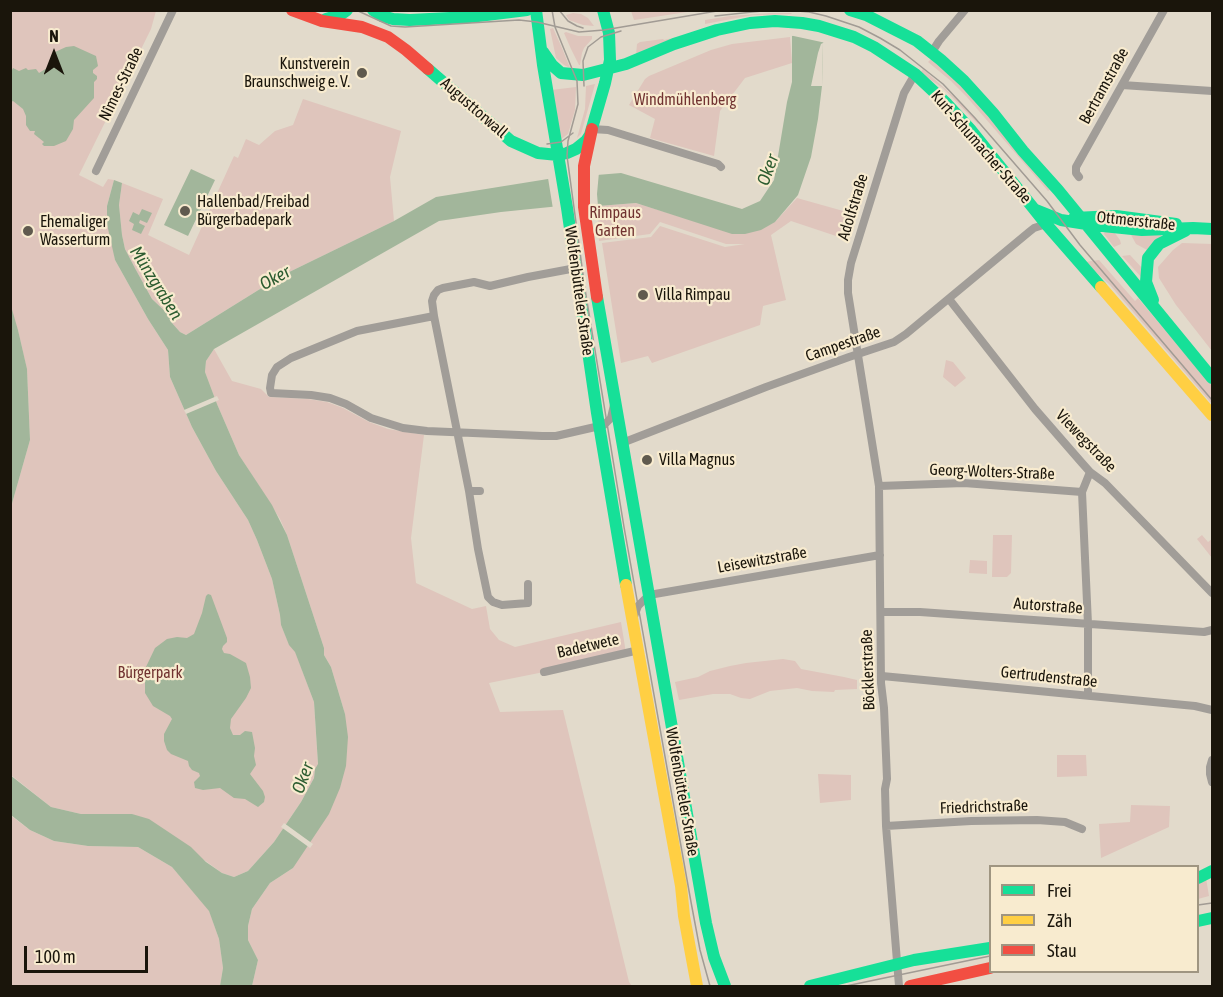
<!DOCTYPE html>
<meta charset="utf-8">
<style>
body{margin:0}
#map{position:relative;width:1223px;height:997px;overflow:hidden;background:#e2dacb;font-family:"Asap Condensed",sans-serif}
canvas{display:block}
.frame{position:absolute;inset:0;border:12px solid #1a150b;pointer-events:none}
.legend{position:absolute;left:989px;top:865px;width:210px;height:108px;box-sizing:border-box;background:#f8ebcf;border:2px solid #9f9581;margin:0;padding:8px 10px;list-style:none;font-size:18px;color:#1a150b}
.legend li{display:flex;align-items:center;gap:12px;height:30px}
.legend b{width:30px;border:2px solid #9f9581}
.north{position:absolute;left:24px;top:24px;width:60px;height:60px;-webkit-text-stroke:4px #f8ebcf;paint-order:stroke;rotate:0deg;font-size:16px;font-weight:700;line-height:24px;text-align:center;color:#1a150b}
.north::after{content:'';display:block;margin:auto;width:21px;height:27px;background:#1a150b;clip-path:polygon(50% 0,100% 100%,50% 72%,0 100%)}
.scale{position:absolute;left:24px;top:946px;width:124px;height:27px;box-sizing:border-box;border:3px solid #1a150b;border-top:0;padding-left:8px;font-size:18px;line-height:21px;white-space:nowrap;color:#1a150b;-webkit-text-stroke:4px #f8ebcf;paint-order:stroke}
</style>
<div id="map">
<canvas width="1223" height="997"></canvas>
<div class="frame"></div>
<ul class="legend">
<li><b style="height:8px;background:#16e098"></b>Frei</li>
<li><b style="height:8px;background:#ffcf43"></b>Zäh</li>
<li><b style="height:8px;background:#f24e42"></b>Stau</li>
</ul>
<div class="north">N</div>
<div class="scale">100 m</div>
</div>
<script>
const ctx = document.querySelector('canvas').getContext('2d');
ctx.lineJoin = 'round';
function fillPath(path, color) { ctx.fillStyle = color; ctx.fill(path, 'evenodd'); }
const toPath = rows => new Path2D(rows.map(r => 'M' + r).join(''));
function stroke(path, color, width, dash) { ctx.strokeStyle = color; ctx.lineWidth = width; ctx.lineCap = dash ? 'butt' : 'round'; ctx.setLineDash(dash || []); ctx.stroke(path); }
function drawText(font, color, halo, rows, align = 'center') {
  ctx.font = font + ' "Asap Condensed",sans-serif'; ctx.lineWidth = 4.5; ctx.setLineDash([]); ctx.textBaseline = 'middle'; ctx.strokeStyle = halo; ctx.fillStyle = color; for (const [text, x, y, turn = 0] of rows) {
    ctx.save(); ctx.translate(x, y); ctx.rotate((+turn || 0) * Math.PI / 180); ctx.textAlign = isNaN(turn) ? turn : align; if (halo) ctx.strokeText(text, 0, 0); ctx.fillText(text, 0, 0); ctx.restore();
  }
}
const green = toPath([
 [10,11,156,11,151,29,79,175,103,187,108,179,114,180,107,206,115,260,148,319,168,350,170,377,192,427,216,471,248,520,257,540,272,579,280,615,281,625,289,644,295,651,314,702,318,765,315,769,314,778,301,802,274,842,248,871,234,877,222,873,207,862,132,814,81,814,51,807,11,775,11,507,30,440,27,370,18,330,10,306],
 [631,11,631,10,694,11,634,20],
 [573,13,581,14,588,18,594,26,583,25,569,20,566,15],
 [771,13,792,13,791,14,753,15,705,24,705,20,730,16],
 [553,28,562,48,570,68,564,65,556,58,550,29],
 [566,32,578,36,592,36,592,39,584,48,582,53,580,65,579,65,571,49,564,33],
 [690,34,636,55,637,44,640,42,663,39,664,40],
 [790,37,792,63,745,78,720,111,714,156,650,138,655,119,629,105,645,79,649,76,711,50,732,44],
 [932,58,969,93,1051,189,1048,191,966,96,951,81,928,62],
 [923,69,961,103,979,123,978,124,943,88,920,73],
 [595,84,581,134,577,138,585,109,586,86],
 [576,87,575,110,568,134,560,140,551,90],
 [303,99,401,131,390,177,394,221,281,276,186,335,180,332,172,323,168,314,152,299,136,270,125,249,122,235,119,205,122,183,163,199,148,235,189,255,234,156,238,158,246,139,259,145,275,131,293,125],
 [797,198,854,214,845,239,791,221,771,235,786,300,763,306,760,325,652,363,648,356,621,363,602,243,651,237,660,226,725,247,745,244,726,244,660,222,650,234,599,241,598,206,636,203,681,217,775,222],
 [1105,231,1114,232,1120,240,1121,244,1114,247,1104,234],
 [1130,233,1161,235,1162,237,1149,251,1136,244],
 [1182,243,1212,244,1212,351,1176,305,1159,278,1158,267,1173,250],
 [1130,255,1143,269,1142,278,1122,256],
 [1099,260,1135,301,1138,298,1212,386,1212,404,1110,285,1085,262],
 [214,349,232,381,261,389,269,397,308,399,327,402,343,408,369,422,388,429,424,435,411,538,416,583,472,609,486,606,490,629,499,640,515,647,621,622,626,653,544,672,489,683,500,712,563,710,629,982,632,986,252,986,258,960,248,940,248,926,252,909,270,883,293,868,345,714,331,667,324,655,324,648,287,535,280,519,239,455,217,404,205,372,206,361],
 [946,360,953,362,966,378,955,387,943,377],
 [993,535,1012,535,1011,573,1007,577,992,577],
 [1202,535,1208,542,1212,539,1212,558,1197,539],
 [970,560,987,561,987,574,969,573],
 [783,659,795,661,801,669,844,677,857,680,857,689,835,690,834,692,812,691,797,688,770,691,750,699,741,698,730,694,713,694,679,700,675,682,698,677,710,671,730,666,746,663],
 [1057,755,1086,755,1087,776,1057,777],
 [818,774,851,775,851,800,820,803],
 [1131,805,1170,806,1169,827,1101,858,1099,824,1130,822],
 [10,815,30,830,54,841,88,846,138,847,172,867,209,910,219,939,223,968,220,986,11,986],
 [1206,878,1209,896,1198,899,1198,883]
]);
const water = toPath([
 [842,11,823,43,822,86,818,119,811,157,798,195,775,222,761,230,745,234,732,234,636,203,598,206,560,206,501,212,439,221,214,349,206,361,205,372,217,404,239,455,272,505,287,535,324,648,324,655,331,667,345,714,348,737,346,766,340,788,329,814,293,868,270,883,252,909,248,926,248,940,258,960,252,986,220,986,223,968,219,939,209,911,172,867,138,847,88,846,54,841,30,830,11,815,10,775,51,807,81,814,132,814,149,819,191,847,206,862,222,873,234,877,248,871,274,842,301,802,314,778,315,769,318,764,314,702,295,652,289,645,281,625,280,615,272,579,257,540,248,520,216,471,192,427,170,377,168,350,148,319,115,260,107,224,107,206,114,180,122,183,119,205,122,235,125,249,136,270,152,299,168,314,172,323,180,332,186,335,281,276,394,221,436,197,548,179,621,173,742,209,760,201,774,180,787,102,792,82,792,36],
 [74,46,96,56,98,66,93,70,93,73,97,76,97,79,94,82,94,98,74,120,73,129,66,141,54,146,44,146,42,144,44,142,34,134,35,131,30,131,26,125,26,116,23,109,13,101,11,102,11,72,13,68,19,71,26,68,28,70,36,69,39,73,52,65,52,57,55,52,66,47],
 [191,169,215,180,188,236,164,225],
 [142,209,152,213,147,223,140,220,139,223,145,226,141,234,132,230,134,224,129,221,133,212,139,215],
 [11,306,18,330,27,369,30,440,11,507],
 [208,594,211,595,227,638,227,642,223,646,222,649,224,653,230,654,246,663,250,677,251,688,246,698,231,719,230,728,233,735,240,735,245,731,252,732,255,748,254,756,256,765,250,774,263,791,265,797,264,802,258,807,245,799,234,798,220,788,203,790,195,788,194,782,200,776,199,773,192,770,189,766,188,761,171,754,167,750,164,741,164,734,172,719,170,716,153,706,145,693,145,669,155,648,167,639,177,637,187,638,194,634,202,613,206,596]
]);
const pier = toPath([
 [803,10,845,10,826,43,789,35],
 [823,43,822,86,811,86,818,53,821,44],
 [599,172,597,194,598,206,553,209,548,178],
 [217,396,219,400,186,414,184,410],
 [284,823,313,844,310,848,281,827]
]);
const street = toPath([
 [932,52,939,41,965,10],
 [1122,85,1212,91],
 [592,129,608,130,718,164,721,167],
 [96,171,173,10],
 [1079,177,1076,173,1076,167,1164,10],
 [949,299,1035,409,1082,463,1090,472,1105,483,1212,593],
 [434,316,357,331,291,358,277,367,272,375,270,388,271,393,311,395,330,398,346,404,371,418,403,428,427,431,542,436,556,436,604,425,611,418,614,405],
 [622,443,766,387,849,357,894,342,906,334,1029,232,1034,228,1049,223],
 [879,486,964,483,1082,492,1090,472],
 [469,491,478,549,488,597,493,602,502,605,528,603,528,584],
 [480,491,469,491,434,316,432,301,434,295,438,290,443,288,474,282,490,286,528,277,576,268],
 [1082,492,1088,624,1088,695],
 [881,612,920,612,1204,632,1212,630],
 [633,619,638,606,649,595,880,555],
 [544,672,639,650],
 [882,676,1195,706,1212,710],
 [1212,760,1210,767,1210,774,1212,782],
 [886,826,971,821,1037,820,1065,822,1082,829],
 [899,986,886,826,885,789,887,779,884,708,881,683,879,486,848,293,848,280,851,263,904,93,915,74]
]);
const fast = toPath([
 [373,10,382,16,393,19,410,20,470,17,527,10],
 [536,10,543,65,567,208,597,413,626,585],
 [850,10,866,15,917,41,941,60,964,81,993,113,1023,151,1058,190,1212,378],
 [326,19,340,15,347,10],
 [543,52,552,65,561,73,583,75,626,64,674,44,717,30,750,23,775,21,802,23,819,26,854,37,874,47,915,74,947,104,970,129,1046,224,1101,287],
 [428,69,511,141,538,153,558,155,567,153,576,149,586,141,590,135,605,83,610,60,609,33,603,10],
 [1036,210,1061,220,1093,225,1142,230,1193,228,1212,229],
 [1074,218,1116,216,1176,224],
 [597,297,706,923,714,957,725,986],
 [1153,300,1146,282,1148,258,1159,244,1185,231],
 [1198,878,1212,871],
 [1198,921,1212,918],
 [810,986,914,960,990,948]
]);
const slow = toPath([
 [1101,287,1212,415],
 [626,585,681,886,684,916,697,986]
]);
const jam = toPath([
 [292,10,322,21,362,27,388,37,406,50,428,69],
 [592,129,584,166,584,207,597,297],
 [910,986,990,968]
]);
const tram = toPath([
 [356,10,391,26,405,27,519,20,537,22,579,32,604,30,723,10],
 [552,10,555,27,577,81,578,104,568,141,567,156,585,289,624,527,691,902,700,950,710,986],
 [559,10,568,21,577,26,583,28],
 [786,10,809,12,826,16,859,27,880,38,900,50,943,84,975,118,1047,201,1080,245,1212,400],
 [715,16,771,10],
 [584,86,583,61,588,47,601,37,621,31],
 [547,144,561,142,573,133],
 [1198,905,1212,903],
 [846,986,990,956]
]);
const markers = [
 [362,73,6,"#605a4e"],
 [185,211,6,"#605a4e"],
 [28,231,6,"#605a4e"],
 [643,295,6,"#605a4e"],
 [647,460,6,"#605a4e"]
];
const poiNames = [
 ["Kunstverein",350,64,"right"],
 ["Braunschweig e. V.",350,82,"right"],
 ["Hallenbad/Freibad",197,202],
 ["Bürgerbadepark",197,220],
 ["Ehemaliger",40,222],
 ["Wasserturm",40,240],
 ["Villa Rimpau",655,295],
 ["Villa Magnus",659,460]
];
const streetNames = [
 ["Nîmes-Straße",121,84,-64],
 ["Bertramstraße",1104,86,-61],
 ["Augusttorwall",474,108,41],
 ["Kurt-Schumacher-Straße",981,147,49],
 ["Adolfstraße",853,207,-73],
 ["Ottmerstraße",1136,221,6],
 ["Wolfenbütteler Straße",579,291,82],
 ["Campestraße",843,344,-19],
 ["Viewegstraße",1086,441,46],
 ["Georg-Wolters-Straße",992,472,2],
 ["Leisewitzstraße",762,560,-10],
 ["Autorstraße",1048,606,4],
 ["Badetwete",588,646,-13],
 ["Böcklerstraße",868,670,-92],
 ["Gertrudenstraße",1049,677,6],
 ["Wolfenbütteler Straße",682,792,80],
 ["Friedrichstraße",984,807,-2]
];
const parkNames = [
 ["Windmühlenberg",685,100],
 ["Rimpaus",615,213],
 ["Garten",615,231],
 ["Bürgerpark",150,673]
];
const waterNames = [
 ["Oker",768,170,-70],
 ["Oker",275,278,-29],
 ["Münzgraben",156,283,58],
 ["Oker",303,778,-69]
];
fillPath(green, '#dfc5bc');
fillPath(water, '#a2b69b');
fillPath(pier, '#e2dacb');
stroke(street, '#a19d98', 8);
stroke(fast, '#16e098', 12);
stroke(slow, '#ffcf43', 12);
stroke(jam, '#f24e42', 12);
stroke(tram, '#a19b94', 1.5);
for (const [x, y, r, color] of markers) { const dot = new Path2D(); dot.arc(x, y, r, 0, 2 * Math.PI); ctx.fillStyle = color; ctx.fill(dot); stroke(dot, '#f8ebcf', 2); }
drawText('16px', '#1a150b', '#f8ebcf', poiNames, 'left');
drawText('16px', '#1a150b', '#f8ebcf', streetNames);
drawText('16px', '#713331', '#f8ebcf', parkNames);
drawText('italic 18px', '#2c5c30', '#f8ebcf', waterNames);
</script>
